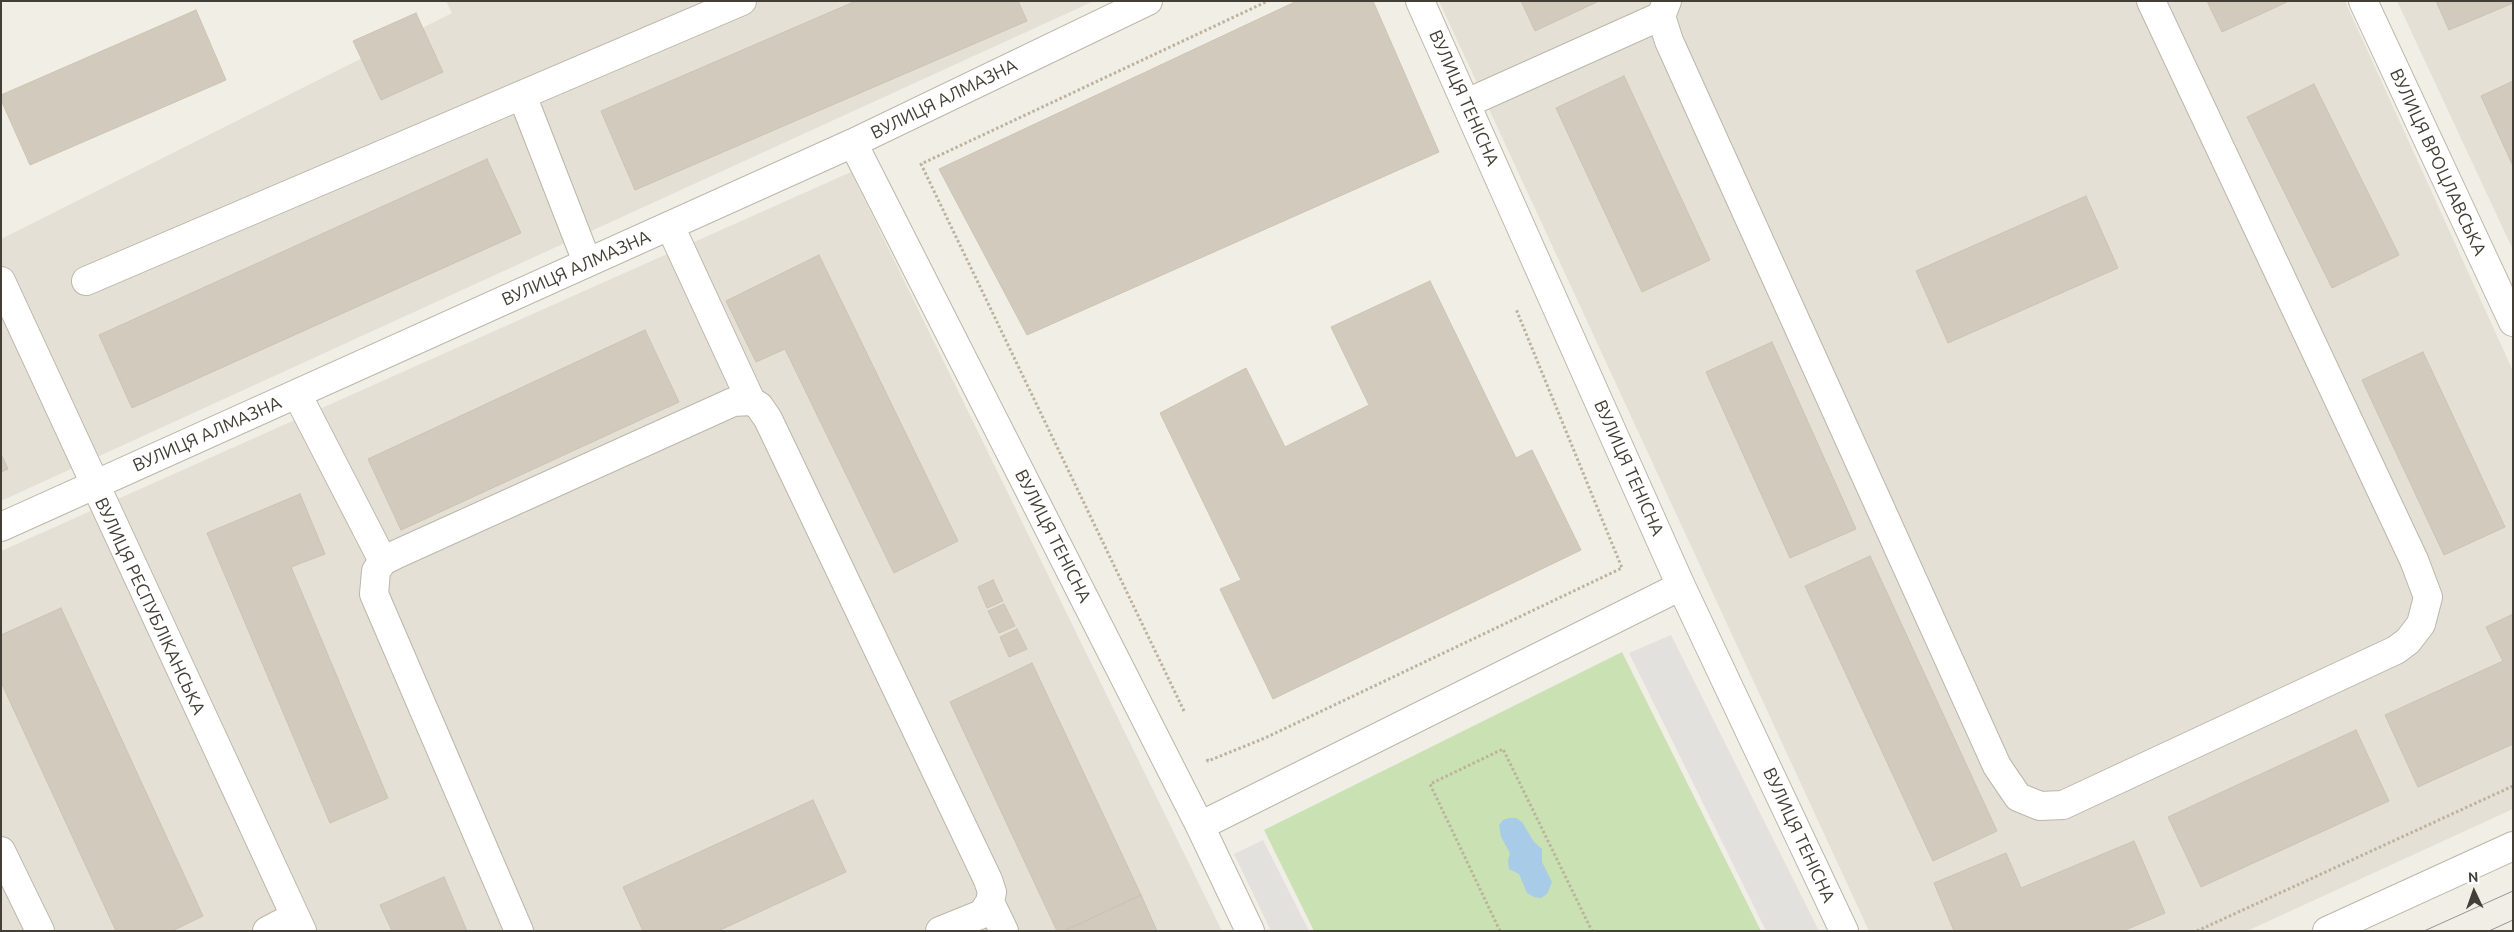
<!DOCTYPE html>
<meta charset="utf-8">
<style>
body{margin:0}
#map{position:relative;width:2514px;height:932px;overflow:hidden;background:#f1eee6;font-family:Ubuntu,sans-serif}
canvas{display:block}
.frame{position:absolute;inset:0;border:2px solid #433f36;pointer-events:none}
.north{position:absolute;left:2449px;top:867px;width:50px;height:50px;-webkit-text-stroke:4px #fff;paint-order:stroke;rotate:357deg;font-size:14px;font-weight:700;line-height:20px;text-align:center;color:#433f36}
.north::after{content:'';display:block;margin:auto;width:18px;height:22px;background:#433f36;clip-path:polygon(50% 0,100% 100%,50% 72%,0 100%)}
</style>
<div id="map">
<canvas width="2514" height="932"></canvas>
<div class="frame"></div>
<div class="north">N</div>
</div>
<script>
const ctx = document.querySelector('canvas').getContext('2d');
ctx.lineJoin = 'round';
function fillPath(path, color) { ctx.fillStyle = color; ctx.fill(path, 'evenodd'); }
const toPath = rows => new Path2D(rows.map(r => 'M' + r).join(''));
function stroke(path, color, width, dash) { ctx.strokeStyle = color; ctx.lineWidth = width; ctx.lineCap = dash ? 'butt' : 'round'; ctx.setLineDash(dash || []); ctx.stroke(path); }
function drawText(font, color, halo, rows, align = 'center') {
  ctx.font = font + ' Ubuntu,sans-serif'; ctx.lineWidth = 4; ctx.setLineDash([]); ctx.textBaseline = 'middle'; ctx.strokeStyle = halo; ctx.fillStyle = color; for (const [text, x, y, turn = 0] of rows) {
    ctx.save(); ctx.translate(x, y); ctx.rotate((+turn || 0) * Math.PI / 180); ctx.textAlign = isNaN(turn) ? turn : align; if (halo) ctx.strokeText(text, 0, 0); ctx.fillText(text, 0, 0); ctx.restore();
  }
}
const residential = toPath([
 [446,1,1094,1,1,501,1,239,452,13],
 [1439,1,2345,1,2513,371,2513,809,2247,931,1869,931],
 [2397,1,2513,1,2513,250],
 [851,172,1222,931,1,931,1,551]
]);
const green = toPath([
 [1622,652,1761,931,1314,931,1264,830]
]);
const parking = toPath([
 [1671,635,1819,931,1766,931,1629,653],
 [1263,840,1309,931,1271,931,1234,854]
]);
const water = toPath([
 [1509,818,1516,818,1522,822,1534,842,1542,849,1542,862,1552,882,1547,894,1541,898,1534,897,1527,893,1519,874,1509,869,1508,861,1510,853,1501,837,1499,825,1503,820]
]);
const building = toPath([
 [856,1,1018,1,1027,21,635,190,601,111,856,1],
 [1297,1,1373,1,1439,152,1027,335,939,169,1297,1],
 [1521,1,1596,1,1597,2,1535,31,1521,1],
 [2207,1,2287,1,2287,2,2222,32,2207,1],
 [2436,1,2513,1,2513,3,2449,30,2436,1],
 [196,10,226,80,30,165,1,100,1,95,196,10],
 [416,13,443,72,381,100,353,41,416,13],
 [1624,76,1710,260,1642,292,1556,108,1624,76],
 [2513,81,2513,166,2481,96,2513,81],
 [2314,84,2399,255,2332,288,2247,117,2314,84],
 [487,159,521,233,132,408,99,335,487,159],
 [2086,196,2118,268,1948,343,1916,271,2086,196],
 [819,255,958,541,894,573,785,349,756,362,726,301,819,255],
 [1430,281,1516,458,1532,450,1581,550,1273,699,1220,589,1241,580,1160,413,1246,368,1285,447,1369,405,1331,327,1430,281],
 [645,330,679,402,401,530,368,459,645,330],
 [1772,342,1856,529,1790,558,1706,372,1772,342],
 [2423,352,2505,527,2444,555,2362,380,2423,352],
 [1,454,8,469,1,472,1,454],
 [300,494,325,554,291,567,388,798,330,823,207,533,300,494],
 [1870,556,1997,831,1933,861,1805,586,1870,556],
 [993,580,1003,601,987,608,978,587,993,580],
 [1004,604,1015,626,999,633,988,611,1004,604],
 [61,608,203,916,172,931,116,931,1,682,1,635,61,608],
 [2513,614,2513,744,2418,787,2385,715,2503,661,2486,627,2513,614],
 [1017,629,1027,649,1009,657,1000,637,1017,629],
 [1032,663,1141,895,1064,931,1057,931,950,702,1032,663],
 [2356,730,2389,801,2201,887,2168,817,2356,730],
 [813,800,846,872,718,931,643,931,623,887,813,800],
 [2134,841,2165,913,2123,931,1954,931,1934,883,2006,853,2021,888,2134,841],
 [444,877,467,931,392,931,380,905,444,877],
 [1141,895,1157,931,1064,931,1141,895]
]);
const path = toPath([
 [1184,711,921,164,1268,1],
 [1207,759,1208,761,1265,738,1622,568,1516,309],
 [1500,931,1430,784,1503,749,1592,931],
 [2197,931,2513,786]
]);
const minor = toPath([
 [1420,1,1681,586,1844,931],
 [1667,1,1661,16,1669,41,1997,766,2018,797,2040,806,2063,805,2396,650,2408,641,2421,624,2428,597,2414,560,2151,1],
 [2363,1,2513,322],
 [522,95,587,262],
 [1467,103,1661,16],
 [853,143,1200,826,1250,931],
 [670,226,751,401,759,406,768,419,988,880,992,892,990,902],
 [1,281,302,931],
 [86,281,742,1],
 [297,394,383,561],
 [1,527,853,143,1148,1],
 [1200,826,1681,586],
 [1,851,40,931],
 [267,931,295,916],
 [519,931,374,594,376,571,383,561,397,554,733,402,751,401],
 [940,931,982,914,990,902,1004,931],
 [2327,931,2513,846]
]);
const tram = toPath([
 [2424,931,2513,891],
 [2489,931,2513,920]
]);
const streetNames = [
 ["ВУЛИЦЯ ТЕНІСНА",1464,98,66],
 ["ВУЛИЦЯ АЛМАЗНА",944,99,-26],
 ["ВУЛИЦЯ ВРОЦЛАВСЬКА",2438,162,65],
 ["ВУЛИЦЯ АЛМАЗНА",576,268,-24],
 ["ВУЛИЦЯ АЛМАЗНА",207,434,-24],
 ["ВУЛИЦЯ ТЕНІСНА",1629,468,66],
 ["ВУЛИЦЯ ТЕНІСНА",1053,536,63],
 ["ВУЛИЦЯ РЕСПУБЛІКАНСЬКА",150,606,65],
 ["ВУЛИЦЯ ТЕНІСНА",1799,835,65]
];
fillPath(residential, '#e5e0d5');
fillPath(green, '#cae2b3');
fillPath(parking, '#e3e1de');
fillPath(water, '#a8cbe8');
fillPath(building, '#d2cbbd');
stroke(building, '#ccc3b1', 1);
stroke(minor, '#bcb6aa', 30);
stroke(path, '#bcb29d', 3, [2.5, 2.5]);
stroke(minor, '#fff', 28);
stroke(tram, '#959595', 1);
drawText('18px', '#433f36', '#fff', streetNames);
</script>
